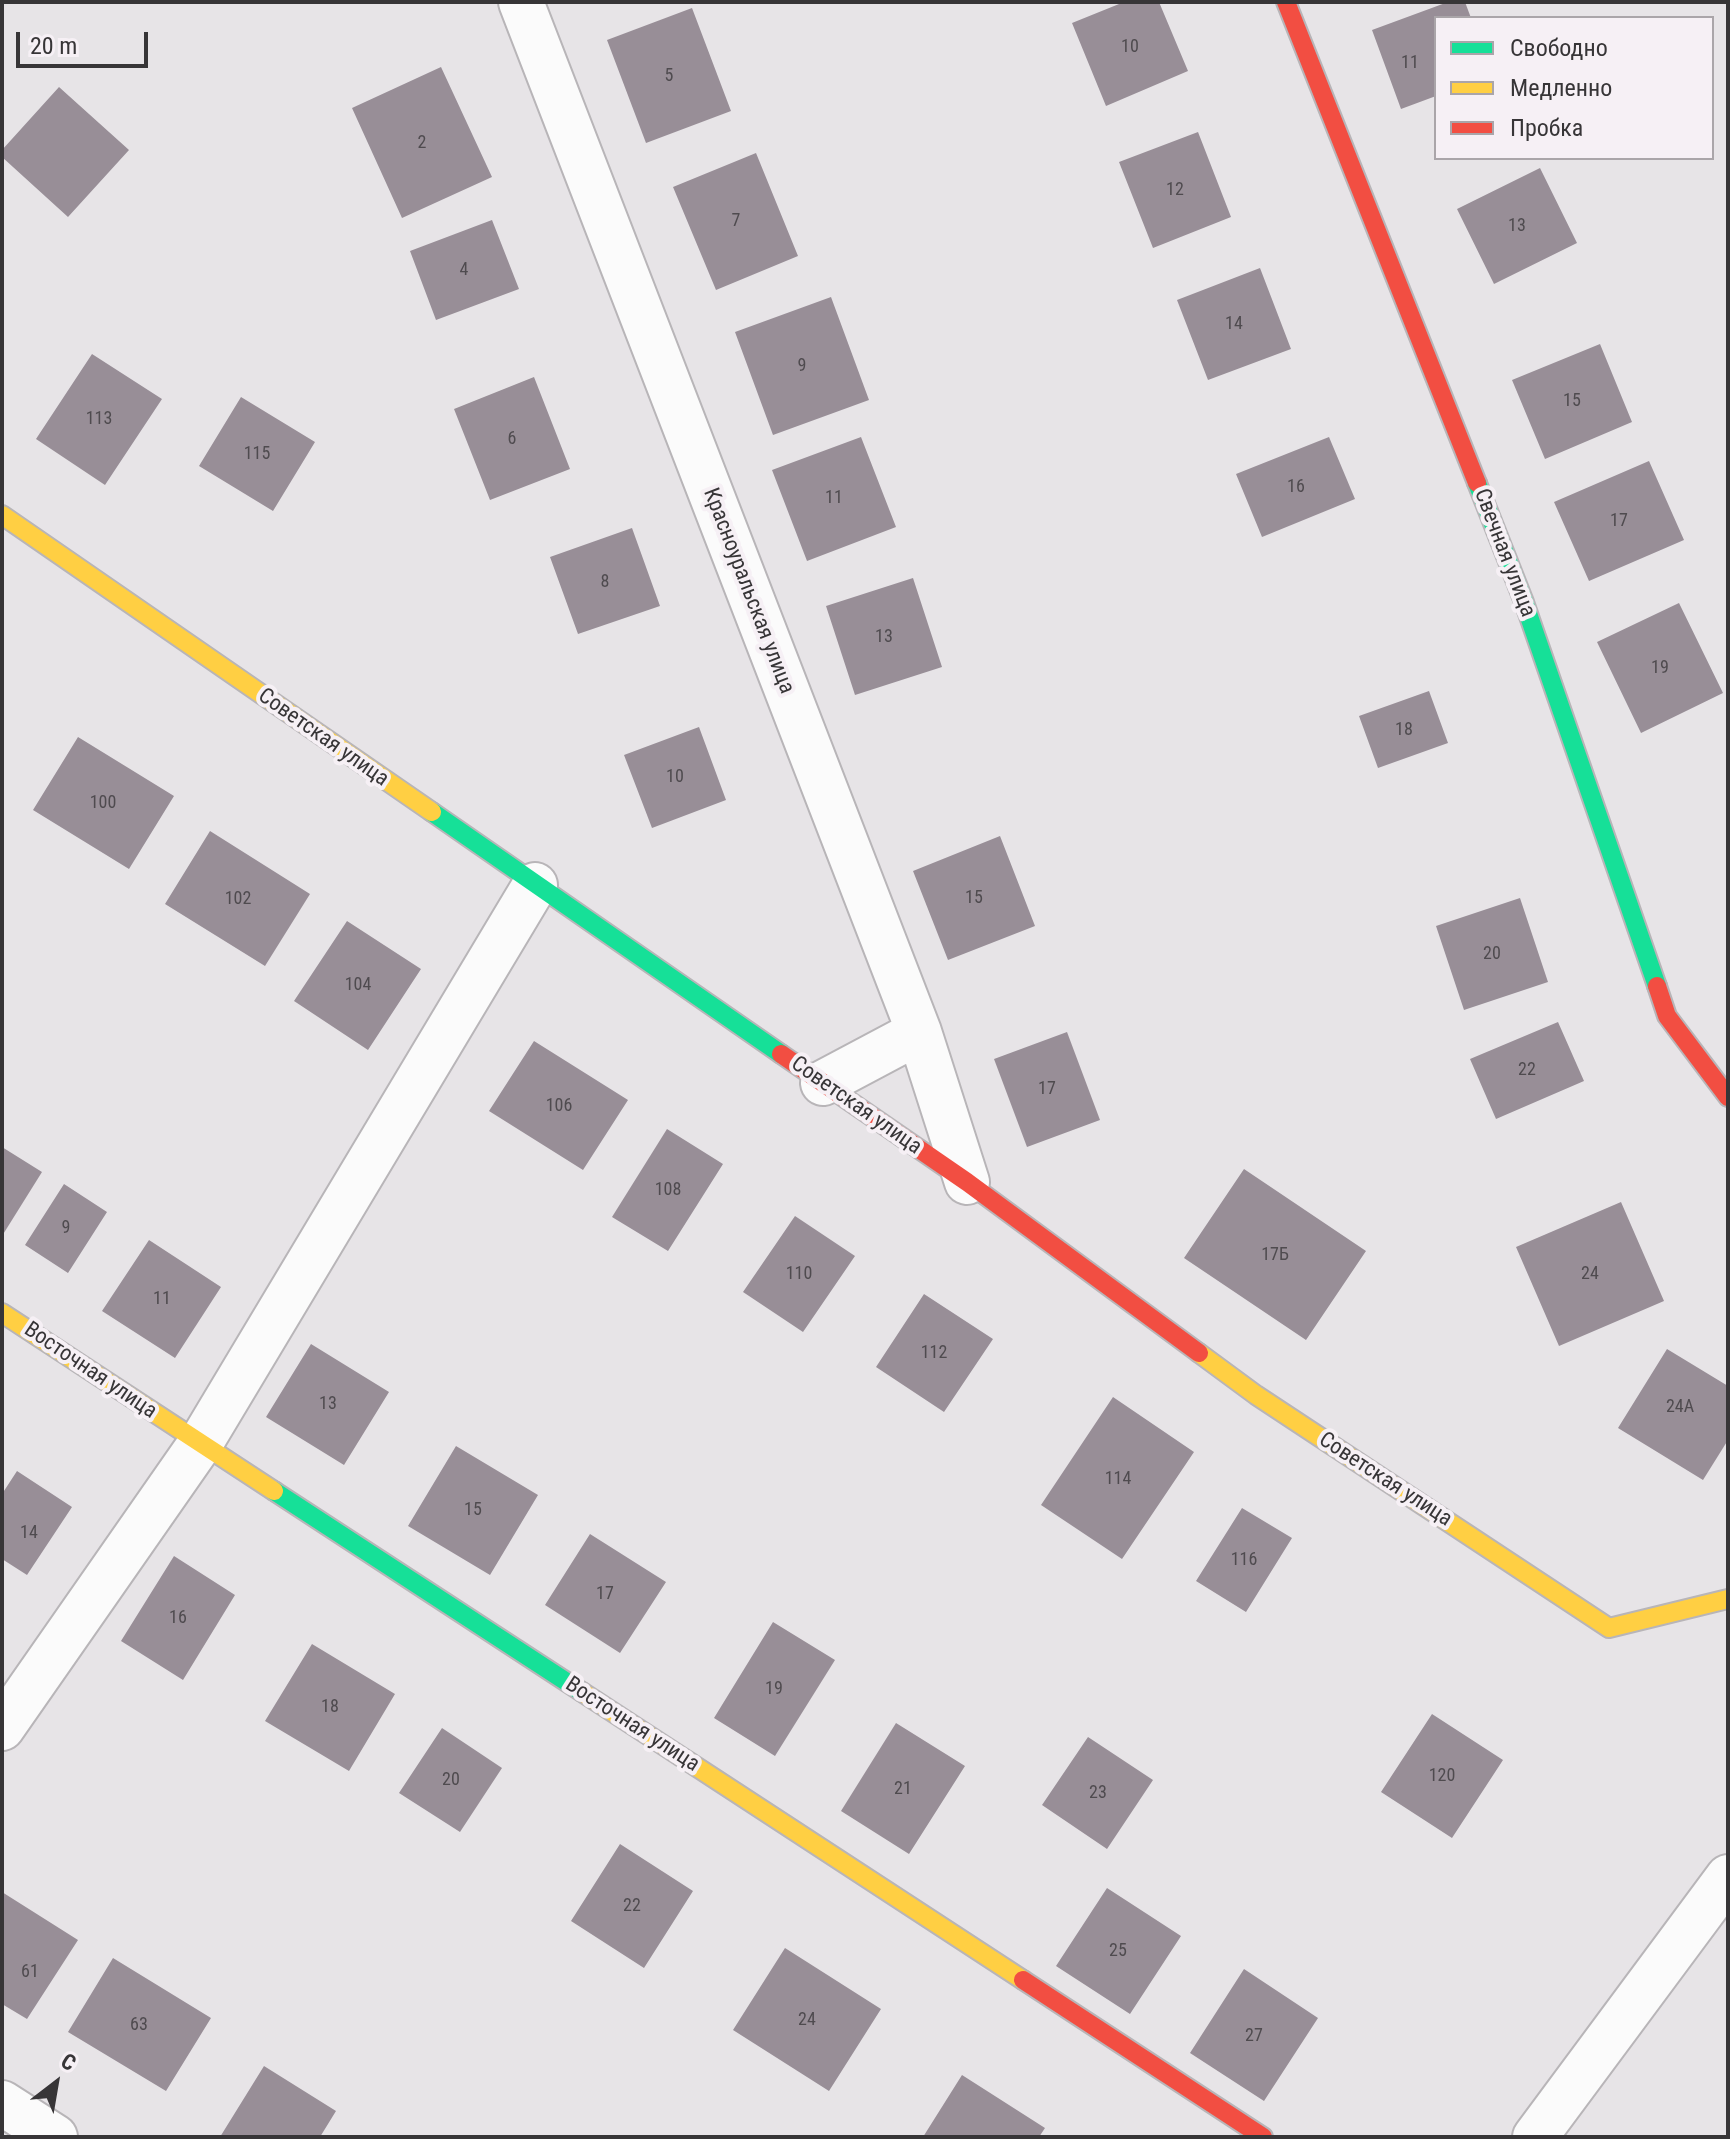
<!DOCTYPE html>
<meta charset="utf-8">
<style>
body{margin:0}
#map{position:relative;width:1730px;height:2139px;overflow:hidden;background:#e7e4e7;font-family:"Roboto Condensed",sans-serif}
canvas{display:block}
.frame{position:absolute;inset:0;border:4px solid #373537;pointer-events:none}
.legend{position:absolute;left:1434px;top:16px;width:280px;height:144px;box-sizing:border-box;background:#f6f0f5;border:2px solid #aaa5a9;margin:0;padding:10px 14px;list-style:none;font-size:24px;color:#373537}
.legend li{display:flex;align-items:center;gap:16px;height:40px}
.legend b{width:40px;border:2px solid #aaa5a9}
.north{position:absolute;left:16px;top:2043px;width:80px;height:80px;-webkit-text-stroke:6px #f6f0f5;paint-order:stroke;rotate:31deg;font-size:22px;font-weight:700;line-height:32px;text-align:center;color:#373537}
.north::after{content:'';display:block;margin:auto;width:28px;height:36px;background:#373537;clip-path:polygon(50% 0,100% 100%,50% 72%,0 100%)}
.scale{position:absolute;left:16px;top:32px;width:132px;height:36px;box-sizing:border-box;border:4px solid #373537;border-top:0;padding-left:10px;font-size:24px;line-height:28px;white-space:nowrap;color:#373537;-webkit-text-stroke:6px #f6f0f5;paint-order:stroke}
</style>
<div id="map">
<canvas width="1730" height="2139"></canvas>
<div class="frame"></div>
<ul class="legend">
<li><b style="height:10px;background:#16e098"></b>Свободно</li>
<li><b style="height:10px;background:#ffcf43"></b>Медленно</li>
<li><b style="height:10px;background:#f24e42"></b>Пробка</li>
</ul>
<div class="north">С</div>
<div class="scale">20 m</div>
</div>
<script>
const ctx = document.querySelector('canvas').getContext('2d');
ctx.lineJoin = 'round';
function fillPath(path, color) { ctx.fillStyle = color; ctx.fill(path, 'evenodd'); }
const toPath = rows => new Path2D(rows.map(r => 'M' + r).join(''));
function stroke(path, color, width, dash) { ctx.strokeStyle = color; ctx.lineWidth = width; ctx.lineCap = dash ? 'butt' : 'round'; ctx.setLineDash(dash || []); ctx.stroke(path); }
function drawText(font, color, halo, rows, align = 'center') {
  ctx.font = font + ' "Roboto Condensed",sans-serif'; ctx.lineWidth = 8; ctx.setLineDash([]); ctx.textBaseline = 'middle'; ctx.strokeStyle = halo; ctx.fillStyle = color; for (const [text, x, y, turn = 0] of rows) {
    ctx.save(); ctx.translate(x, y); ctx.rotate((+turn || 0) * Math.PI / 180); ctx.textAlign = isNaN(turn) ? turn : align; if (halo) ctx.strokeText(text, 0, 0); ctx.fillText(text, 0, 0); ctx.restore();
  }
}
const building = toPath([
 [1124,2,1159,2,1188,71,1106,106,1072,23],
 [1448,2,1465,2,1471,18,1436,18,1436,96,1401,109,1372,30],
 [692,8,731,111,646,143,607,40],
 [441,67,492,177,402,218,352,108],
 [59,87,129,150,68,217,2,157,2,150],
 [1198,132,1231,217,1153,248,1119,162],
 [756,153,798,256,716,290,673,187],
 [1540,168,1577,243,1494,284,1457,209],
 [492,220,519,289,436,320,410,251],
 [1260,268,1291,349,1208,380,1177,300],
 [831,297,869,400,773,435,735,332],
 [1600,344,1632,422,1545,459,1512,380],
 [92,354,162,399,105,485,36,439],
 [534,377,570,469,490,500,454,409],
 [241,397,315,442,273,511,199,466],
 [861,437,896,527,807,561,772,470],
 [1329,437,1355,499,1262,537,1236,474],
 [1649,461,1684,540,1589,581,1554,502],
 [632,528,660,606,578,634,550,557],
 [913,578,942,667,855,695,826,606],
 [1679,603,1723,693,1641,733,1597,642],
 [1429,691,1448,743,1378,768,1359,716],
 [699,727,726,800,652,828,624,755],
 [78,737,174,796,129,869,33,810],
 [210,831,310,894,265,966,165,904],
 [1000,836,1035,926,948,960,913,871],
 [1520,898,1548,982,1464,1010,1436,926],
 [347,921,421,969,368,1050,294,1001],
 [1558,1022,1584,1081,1496,1119,1470,1059],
 [1067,1032,1100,1120,1027,1147,994,1059],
 [534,1041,628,1100,583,1170,489,1111],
 [667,1129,723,1164,668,1251,612,1217],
 [2,1147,42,1172,2,1236],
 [1244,1169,1366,1251,1306,1340,1184,1258],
 [64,1184,107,1212,68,1273,25,1245],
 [1621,1202,1664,1301,1559,1346,1516,1247],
 [795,1216,855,1256,803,1332,743,1292],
 [149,1240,221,1287,175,1358,102,1311],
 [924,1294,993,1339,944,1412,876,1367],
 [311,1344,389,1392,344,1465,266,1417],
 [1667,1349,1728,1386,1728,1440,1703,1480,1618,1428],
 [1113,1397,1194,1452,1122,1559,1041,1505],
 [456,1446,538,1495,490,1575,408,1526],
 [17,1471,72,1507,27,1575,2,1559,2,1494],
 [1242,1508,1292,1538,1246,1612,1196,1581],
 [590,1534,666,1582,620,1653,545,1605],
 [174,1556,235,1595,183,1680,121,1641],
 [773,1622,835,1660,775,1756,714,1718],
 [312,1644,395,1694,349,1771,265,1721],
 [1432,1714,1503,1760,1452,1838,1381,1792],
 [896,1723,965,1766,909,1854,841,1811],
 [442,1728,502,1768,460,1832,399,1793],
 [1088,1737,1153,1780,1107,1849,1042,1805],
 [620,1844,693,1891,644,1968,571,1921],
 [1107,1888,1181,1936,1130,2014,1056,1966],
 [2,1892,78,1940,27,2019,2,2004],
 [785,1948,881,2009,829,2091,733,2030],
 [113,1958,211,2018,166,2091,68,2032],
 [1244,1969,1318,2018,1264,2101,1190,2053],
 [264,2066,336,2111,320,2137,220,2137],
 [962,2075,1045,2128,1039,2137,923,2137]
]);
const street = toPath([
 [521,2,919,1032,967,1182],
 [823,1083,919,1032],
 [2,1728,200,1444,535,885],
 [2,2103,55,2137],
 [1535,2137,1728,1877]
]);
const fast = toPath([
 [1477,483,1524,602,1657,986],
 [432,812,781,1054],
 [274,1491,582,1692]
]);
const slow = toPath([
 [2,515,432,812],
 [2,1313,274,1491],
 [1199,1353,1256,1395,1609,1628,1728,1599],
 [582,1692,1023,1980]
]);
const jam = toPath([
 [1286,2,1477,483],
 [1657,986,1667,1016,1728,1097],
 [781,1054,967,1182,1199,1353],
 [1023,1980,1263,2137]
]);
const numberNames = [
 ["10",1130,47],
 ["11",1410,63],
 ["5",669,76],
 ["2",422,143],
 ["12",1175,190],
 ["7",736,221],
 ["13",1517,226],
 ["4",464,270],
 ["14",1234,324],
 ["9",802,366],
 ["15",1572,401],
 ["113",99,419],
 ["6",512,439],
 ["115",257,454],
 ["16",1296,487],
 ["11",834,498],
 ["17",1619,521],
 ["8",605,582],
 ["13",884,637],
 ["19",1660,668],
 ["18",1404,730],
 ["10",675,777],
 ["100",103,803],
 ["15",974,898],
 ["102",238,899],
 ["20",1492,954],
 ["104",358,985],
 ["22",1527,1070],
 ["17",1047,1089],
 ["106",559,1106],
 ["108",668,1190],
 ["9",66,1228],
 ["17Б",1275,1255],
 ["110",799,1274],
 ["24",1590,1274],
 ["11",162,1299],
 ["112",934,1353],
 ["13",328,1404],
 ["24А",1680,1407],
 ["114",1118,1479],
 ["15",473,1510],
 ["14",29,1533],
 ["116",1244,1560],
 ["17",605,1594],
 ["16",178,1618],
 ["19",774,1689],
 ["18",330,1707],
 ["120",1442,1776],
 ["20",451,1780],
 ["21",903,1789],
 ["23",1098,1793],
 ["22",632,1906],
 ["25",1118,1951],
 ["61",30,1972],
 ["24",807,2020],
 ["63",139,2025],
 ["27",1254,2036]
];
const streetNames = [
 ["Свечная улица",1504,553,69],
 ["Красноуральская улица",748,591,69],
 ["Советская улица",323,738,35],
 ["Советская улица",856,1106,35],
 ["Восточная улица",90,1371,34],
 ["Советская улица",1385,1480,33],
 ["Восточная улица",632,1725,33]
];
fillPath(building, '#988e97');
stroke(street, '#b8b5b8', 48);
stroke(fast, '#b8b5b8', 22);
stroke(slow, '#b8b5b8', 22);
stroke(jam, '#b8b5b8', 22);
stroke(street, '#fbfbfb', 44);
stroke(fast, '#16e098', 18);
stroke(slow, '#ffcf43', 18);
stroke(jam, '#f24e42', 18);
drawText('18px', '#4f4b4f', null, numberNames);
drawText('22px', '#373537', '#f6f0f5', streetNames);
</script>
